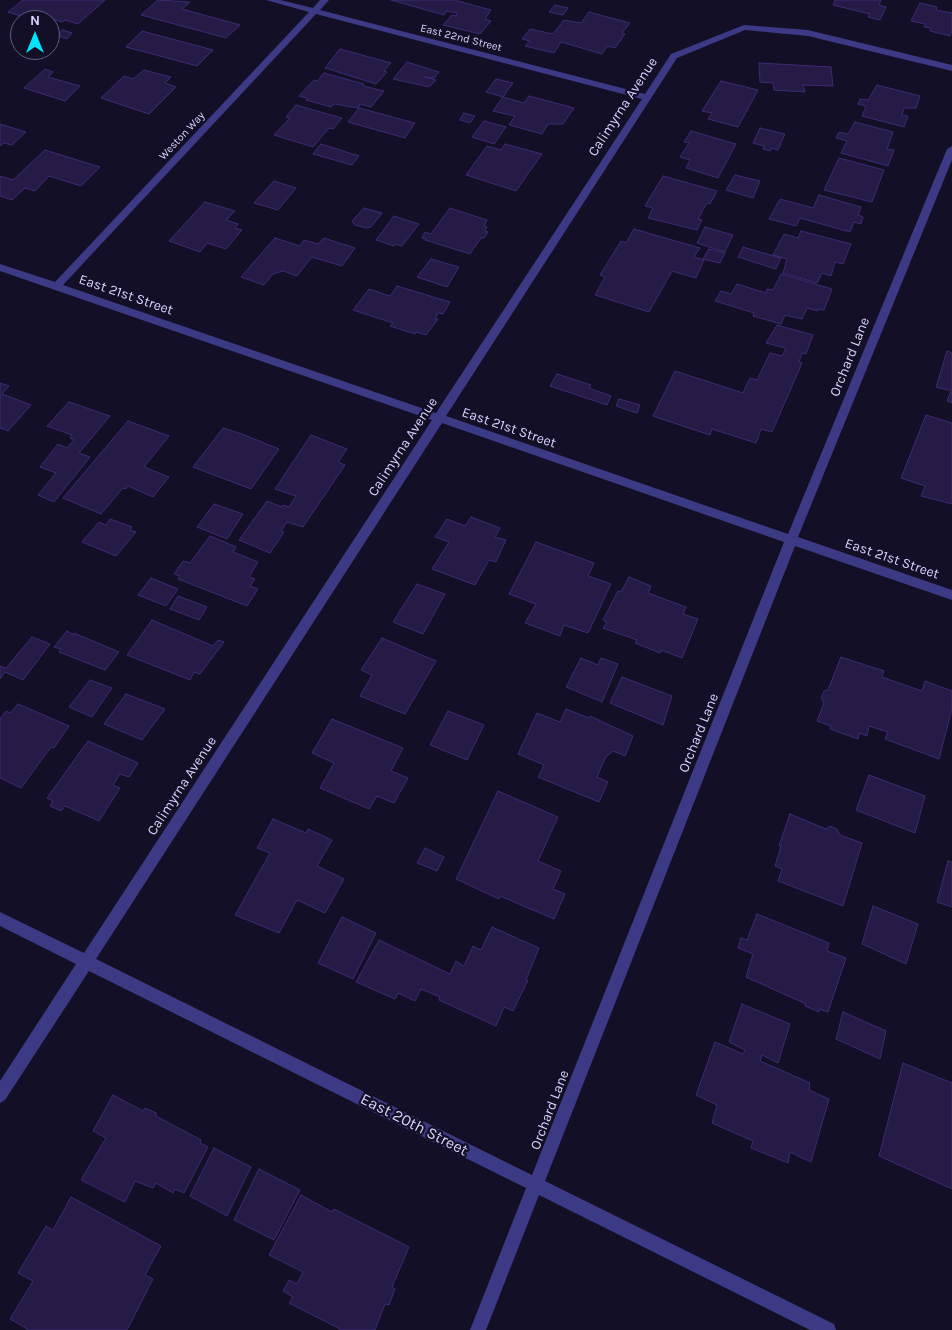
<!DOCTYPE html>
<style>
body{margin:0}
#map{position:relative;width:952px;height:1330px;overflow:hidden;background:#130f26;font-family:Karla,sans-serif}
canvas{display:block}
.north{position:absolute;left:10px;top:10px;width:50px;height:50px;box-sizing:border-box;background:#130f26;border:1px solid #625e7d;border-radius:50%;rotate:0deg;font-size:14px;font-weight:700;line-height:20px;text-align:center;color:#d9d4ff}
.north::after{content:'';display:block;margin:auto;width:18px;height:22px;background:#00e5ff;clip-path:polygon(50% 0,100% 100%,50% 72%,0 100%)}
</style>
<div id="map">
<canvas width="952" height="1330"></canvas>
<div class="north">N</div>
</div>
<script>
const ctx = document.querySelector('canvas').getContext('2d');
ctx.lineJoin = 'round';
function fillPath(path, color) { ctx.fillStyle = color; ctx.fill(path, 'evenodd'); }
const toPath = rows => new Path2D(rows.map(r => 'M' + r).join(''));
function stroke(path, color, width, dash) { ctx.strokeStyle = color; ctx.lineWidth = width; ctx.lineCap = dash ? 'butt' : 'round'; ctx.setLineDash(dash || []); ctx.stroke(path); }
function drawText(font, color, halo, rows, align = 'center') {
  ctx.font = font + ' Karla,sans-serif'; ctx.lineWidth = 4.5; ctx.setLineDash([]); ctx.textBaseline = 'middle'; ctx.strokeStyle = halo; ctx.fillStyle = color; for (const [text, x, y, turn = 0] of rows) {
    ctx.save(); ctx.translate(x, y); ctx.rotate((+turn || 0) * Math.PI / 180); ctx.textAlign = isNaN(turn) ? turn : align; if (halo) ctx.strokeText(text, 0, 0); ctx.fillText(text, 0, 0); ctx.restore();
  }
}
const building = toPath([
 [23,0,105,0,78,24,65,20,63,22,34,15,30,19,8,12,23,0],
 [158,0,190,2,182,9,240,25,226,38,141,15,158,0],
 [391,0,454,0,491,10,485,19,491,21,480,34,443,25,452,15,456,16,457,13,446,11,444,15,391,0],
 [835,0,881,0,879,5,886,7,880,20,868,17,870,14,833,5,835,0],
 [920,3,937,7,936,10,952,13,952,31,950,36,930,31,931,28,924,27,925,24,911,21,920,3],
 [555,5,568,8,563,15,549,12,555,5],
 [589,12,630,23,622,33,625,34,615,48,607,46,602,54,561,42,554,53,525,46,530,41,522,39,530,29,553,34,564,20,581,23,589,12],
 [63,30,72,33,67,39,57,35,63,30],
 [142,31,213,50,197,66,126,47,142,31],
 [340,49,391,63,384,71,387,72,376,84,325,68,340,49],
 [407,62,439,72,434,78,424,77,436,80,429,87,393,79,407,62],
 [759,63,831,67,833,86,803,85,805,92,774,90,773,83,760,82,759,63],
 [45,69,53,72,48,77,80,86,65,101,24,88,45,69],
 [144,70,171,77,165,83,176,87,149,114,101,98,124,76,133,79,144,70],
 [324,73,364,84,363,86,384,91,371,107,360,104,358,108,334,104,331,107,306,100,307,98,299,96,314,80,317,81,324,73],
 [496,79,513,83,503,97,486,92,496,79],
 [721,81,758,90,738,127,708,119,712,113,702,111,721,81],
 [877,85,920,96,916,108,904,108,902,115,908,116,904,127,862,116,866,106,858,104,860,99,868,100,877,85],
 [529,96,574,108,563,124,548,124,542,134,509,125,515,116,493,111,503,97,524,103,529,96],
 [296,105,342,118,333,129,329,128,313,147,274,135,290,118,286,117,296,105],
 [359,108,415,123,405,138,348,122,359,108],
 [464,113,475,116,470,123,460,120,464,113],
 [484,121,506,127,494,144,472,137,484,121],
 [855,122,893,132,887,149,894,150,888,166,841,153,847,141,836,138,839,132,848,134,855,122],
 [0,124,26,132,12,145,4,143,0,146,0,124],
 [760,128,785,134,778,150,772,148,770,151,763,149,764,146,753,143,760,128],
 [691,131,736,144,718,178,686,168,690,160,680,157,689,143,684,142,691,131],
 [321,144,359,156,352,165,313,154,321,144],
 [505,144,542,154,516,191,466,175,487,146,501,150,505,144],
 [45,150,100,167,81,186,49,176,35,191,25,188,12,200,0,196,0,176,13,180,45,150],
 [839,158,884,170,872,202,824,190,839,158],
 [735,175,760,181,753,198,726,190,735,175],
 [663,176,717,191,710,204,707,203,698,219,702,220,697,230,648,218,653,208,645,206,663,176],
 [274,181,296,188,278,210,254,203,274,181],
 [819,195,861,207,858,215,863,217,861,224,854,222,850,232,800,218,796,226,769,219,780,199,813,208,819,195],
 [205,202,235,211,226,220,238,224,235,228,242,230,226,249,207,243,200,252,169,241,205,202],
 [364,208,382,213,371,227,366,228,355,225,352,221,364,208],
 [450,208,487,220,484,226,487,227,485,231,488,232,484,238,481,238,470,254,425,240,426,239,422,238,425,232,431,234,450,208],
 [394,216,419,224,402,246,395,244,394,246,376,240,394,216],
 [705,227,733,235,725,252,697,243,705,227],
 [634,229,700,248,694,257,704,260,696,278,672,271,649,312,595,295,605,277,600,275,621,241,626,243,634,229],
 [801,231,851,244,843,264,835,262,831,276,822,273,817,283,783,273,787,259,773,255,784,234,798,238,801,231],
 [275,238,300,246,304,240,318,244,324,238,355,248,342,266,312,257,297,276,283,271,273,274,264,285,241,277,275,238],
 [743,247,781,258,776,269,738,257,743,247],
 [709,249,725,253,720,263,703,259,709,249],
 [431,259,459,267,447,287,417,277,431,259],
 [781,274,832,289,824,310,818,309,818,311,807,308,802,319,785,315,781,324,753,316,754,313,715,301,721,291,731,294,737,284,766,293,767,289,773,290,781,274],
 [397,286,450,302,443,314,438,313,435,319,438,319,426,335,416,332,415,334,390,326,393,323,353,310,369,289,390,296,397,286],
 [777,325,813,335,806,354,802,353,799,362,802,363,772,432,761,429,756,443,712,429,710,435,653,416,675,371,743,393,750,378,757,380,770,353,782,356,786,348,766,343,777,325],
 [947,351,952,353,952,403,947,401,951,391,936,387,947,351],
 [557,374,591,385,589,388,611,396,607,405,550,386,557,374],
 [0,383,9,386,2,394,31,405,8,431,0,428,0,383],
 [619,399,640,405,637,413,616,406,619,399],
 [69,402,110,416,79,453,90,457,54,502,38,495,56,473,40,467,58,444,67,448,74,440,70,438,72,435,47,426,69,402],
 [926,415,952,423,952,504,921,496,925,486,901,478,926,415],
 [128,421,169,436,144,467,169,477,153,497,128,486,126,489,123,488,101,514,63,498,128,421],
 [223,428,242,434,279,449,251,489,193,467,223,428],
 [311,435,347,449,338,462,345,465,303,527,287,522,281,531,284,532,270,553,239,540,267,501,282,507,283,505,289,507,296,496,275,489,311,435],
 [214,504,243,514,227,539,197,527,214,504],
 [471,517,500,528,495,537,506,540,496,562,489,560,475,585,432,569,449,542,435,537,447,519,465,526,471,517],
 [110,519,132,527,130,530,136,532,116,556,82,542,99,522,106,525,110,519],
 [210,536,236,547,233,552,258,562,249,577,255,579,250,586,258,589,247,606,178,579,180,576,174,574,183,561,190,563,210,536],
 [536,542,594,563,588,576,611,584,588,633,564,625,560,636,525,623,536,604,509,594,536,542],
 [629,577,651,586,648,593,686,607,683,614,698,619,682,658,661,650,660,653,635,643,637,640,603,628,607,622,603,620,618,591,621,592,629,577],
 [151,578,178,589,166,606,138,595,151,578],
 [417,584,445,594,423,634,393,622,417,584],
 [178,596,207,607,199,620,170,609,178,596],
 [152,620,213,646,218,640,224,642,200,674,194,672,190,680,127,655,152,620],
 [67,631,74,635,74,633,119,652,105,670,59,652,61,649,54,647,67,631],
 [32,637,50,644,23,680,5,672,0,679,0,666,6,668,32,637],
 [382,638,436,661,405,714,360,696,372,675,361,670,382,638],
 [841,657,884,671,882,677,922,691,925,681,952,691,952,709,939,759,885,739,888,732,869,726,867,736,859,733,858,739,830,729,831,726,817,721,824,703,821,698,824,691,828,690,841,657],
 [581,658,598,665,601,658,618,664,602,702,566,687,581,658],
 [622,677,672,696,663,725,610,703,622,677],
 [90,680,112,688,92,717,69,707,90,680],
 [126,694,165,709,142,740,104,724,126,694],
 [18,704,69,726,54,748,51,747,21,788,0,778,0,719,6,711,10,713,18,704],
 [566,709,589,718,590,716,633,736,625,756,613,751,605,758,597,777,608,782,599,802,538,777,544,765,518,754,537,713,560,722,566,709],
 [448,711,484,725,467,760,430,745,448,711],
 [332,719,403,748,391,771,408,778,394,803,377,796,369,809,320,788,334,763,312,753,332,719],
 [88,741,138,763,129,777,120,774,113,785,120,788,99,821,65,806,61,811,50,806,53,801,47,798,88,741],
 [869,775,925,796,915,833,856,810,869,775],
 [498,791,558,817,538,861,561,871,553,889,565,894,554,919,500,896,499,899,456,879,498,791],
 [790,814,826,829,830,826,837,829,840,835,862,843,843,906,778,881,782,869,775,866,781,846,779,846,790,814],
 [273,819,306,833,308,829,332,840,317,866,344,879,325,913,297,900,279,933,235,915,270,853,257,848,273,819],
 [425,848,444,857,437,871,417,863,425,848],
 [948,861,952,862,952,907,937,902,948,861],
 [873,906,918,924,906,964,862,944,873,906],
 [757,914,829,943,827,951,846,958,828,1012,819,1009,819,1012,805,1006,806,1004,746,977,753,954,738,948,741,938,747,940,757,914],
 [342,917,376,933,353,979,318,963,342,917],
 [492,927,539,948,526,980,528,980,513,1011,504,1007,496,1026,439,1000,440,997,421,989,415,1001,398,993,395,999,356,982,379,940,450,974,456,961,464,966,473,946,481,950,492,927],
 [742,1004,790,1024,778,1063,762,1055,760,1061,810,1083,809,1090,829,1099,811,1162,790,1152,788,1163,751,1148,753,1141,712,1123,717,1105,696,1095,715,1042,743,1054,745,1050,729,1042,742,1004],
 [843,1012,886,1031,880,1059,836,1039,843,1012],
 [903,1063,952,1083,952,1189,879,1156,903,1063],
 [113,1095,143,1111,145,1108,156,1113,156,1116,201,1140,200,1143,208,1147,184,1193,175,1189,173,1193,156,1183,153,1188,135,1181,125,1202,81,1180,106,1138,93,1131,113,1095],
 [214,1148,251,1167,227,1216,190,1196,214,1148],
 [259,1169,300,1190,274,1240,234,1220,259,1169],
 [301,1195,332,1212,334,1209,409,1247,392,1287,395,1289,389,1305,385,1304,375,1330,342,1330,289,1303,293,1297,283,1291,289,1280,297,1284,303,1272,269,1255,301,1195],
 [71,1197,161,1246,145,1275,153,1279,127,1330,29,1330,10,1319,33,1281,18,1273,46,1226,53,1230,71,1197]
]);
const minor = toPath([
 [266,0,280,0,313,8,320,0,329,0,320,10,645,94,671,54,744,25,808,30,952,65,952,71,808,36,745,30,677,58,446,416,788,534,947,149,952,146,952,160,798,537,952,590,952,600,795,546,545,1181,834,1324,836,1330,810,1330,539,1195,486,1330,470,1330,526,1188,89,971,5,1100,0,1103,0,1081,76,964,0,926,0,912,84,953,432,420,0,271,0,264,55,282,309,12,266,0],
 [316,14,642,99,436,413,63,285,316,14],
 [442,423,784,542,532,1175,96,959,442,423]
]);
const farStreetnames = [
 ["East 22nd Street",461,38,14],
 ["Weston Way",182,136,-47]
];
const streetNames = [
 ["Calimyrna Avenue",623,107,-57],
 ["East 21st Street",126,295,19],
 ["Orchard Lane",850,357,-68],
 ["East 21st Street",509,428,19],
 ["Calimyrna Avenue",403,447,-57],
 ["East 21st Street",892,559,19],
 ["Orchard Lane",699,733,-68],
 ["Calimyrna Avenue",182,786,-57],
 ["Orchard Lane",550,1110,-69]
];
const nearStreetnames = [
 ["East 20th Street",414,1125,27]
];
fillPath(building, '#241b47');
stroke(building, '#3b2d73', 1);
fillPath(minor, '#3d3a85');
drawText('11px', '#d9d4ff', '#130f26', farStreetnames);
drawText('14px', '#d9d4ff', '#130f26', streetNames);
drawText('16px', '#d9d4ff', '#130f26', nearStreetnames);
</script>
